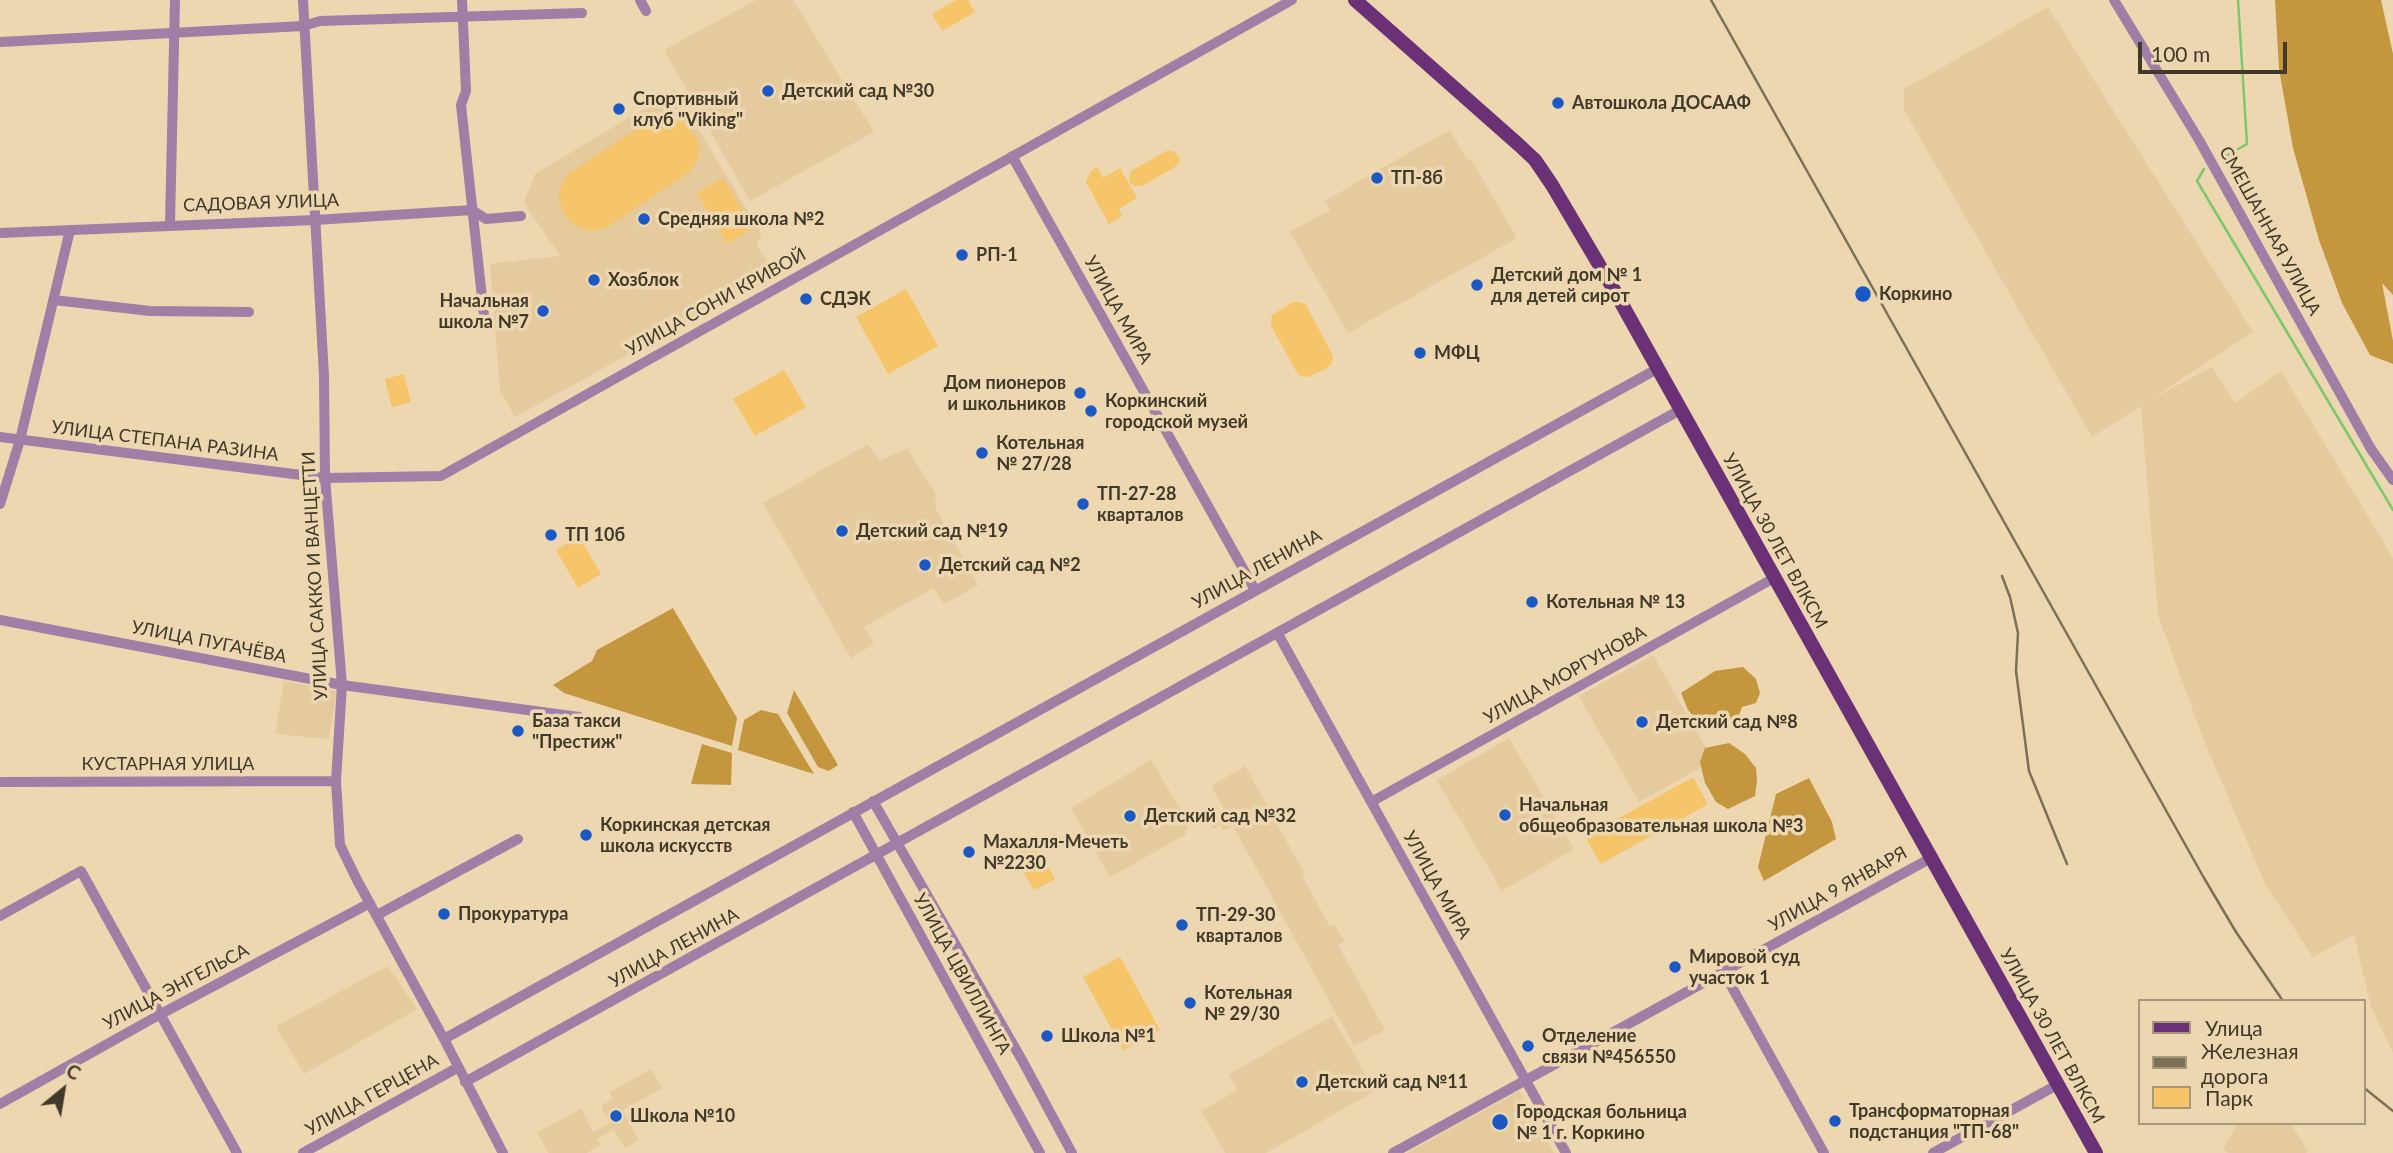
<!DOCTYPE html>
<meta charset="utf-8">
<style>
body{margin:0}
#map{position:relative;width:2393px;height:1153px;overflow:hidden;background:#edd7b1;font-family:Lato,sans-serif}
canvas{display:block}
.legend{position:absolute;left:2138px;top:999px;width:228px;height:126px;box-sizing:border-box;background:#edd7b1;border:2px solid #a8987b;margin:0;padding:9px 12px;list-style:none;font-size:21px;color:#413929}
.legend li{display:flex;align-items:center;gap:14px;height:35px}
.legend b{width:35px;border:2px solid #a8987b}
.north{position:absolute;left:28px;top:1055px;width:70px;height:70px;-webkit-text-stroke:5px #edd7b1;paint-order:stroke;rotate:30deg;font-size:19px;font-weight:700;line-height:28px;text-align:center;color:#413929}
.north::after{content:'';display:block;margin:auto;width:24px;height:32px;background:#413929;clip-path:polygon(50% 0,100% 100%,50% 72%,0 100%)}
.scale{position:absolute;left:2138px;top:42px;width:149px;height:32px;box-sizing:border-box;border:4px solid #413929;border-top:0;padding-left:9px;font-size:21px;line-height:24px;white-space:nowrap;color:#413929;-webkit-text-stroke:5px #edd7b1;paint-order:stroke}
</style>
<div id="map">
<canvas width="2393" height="1153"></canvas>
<ul class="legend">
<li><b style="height:9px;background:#6b3176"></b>Улица</li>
<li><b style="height:9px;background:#7d7058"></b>Железная дорога</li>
<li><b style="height:19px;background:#f6c469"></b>Парк</li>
</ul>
<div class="north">С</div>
<div class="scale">100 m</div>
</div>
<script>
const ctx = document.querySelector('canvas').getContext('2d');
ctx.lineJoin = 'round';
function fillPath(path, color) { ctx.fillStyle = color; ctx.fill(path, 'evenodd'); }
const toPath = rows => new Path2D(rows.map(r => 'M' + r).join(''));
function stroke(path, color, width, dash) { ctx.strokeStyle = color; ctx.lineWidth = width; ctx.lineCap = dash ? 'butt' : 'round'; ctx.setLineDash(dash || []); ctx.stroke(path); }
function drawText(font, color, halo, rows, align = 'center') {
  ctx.font = font + ' Lato,sans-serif'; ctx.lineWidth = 7; ctx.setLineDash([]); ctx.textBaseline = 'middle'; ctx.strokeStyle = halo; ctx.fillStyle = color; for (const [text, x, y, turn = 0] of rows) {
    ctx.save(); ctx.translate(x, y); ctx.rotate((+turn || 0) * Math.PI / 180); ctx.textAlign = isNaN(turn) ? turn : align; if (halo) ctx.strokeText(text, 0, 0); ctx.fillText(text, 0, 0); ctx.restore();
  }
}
const built = toPath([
 [756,0,793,0,874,132,750,201,664,50],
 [2048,7,2253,332,2151,399,2212,367,2235,403,2281,371,2393,558,2393,1053,2371,1007,2354,935,2313,957,2265,884,2203,738,2158,615,2141,406,2092,437,1904,110,1904,89],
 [675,90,762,235,756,244,776,277,620,359,515,417,500,390,490,264,560,256,524,203,535,174],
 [1450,130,1468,161,1471,159,1517,238,1348,333,1290,232,1330,210,1325,201,1368,176,1374,186,1386,179,1380,169],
 [868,444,880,461,907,448,935,493,936,509,978,585,944,604,934,588,864,627,874,644,851,658,763,503],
 [1653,655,1713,761,1639,802,1579,696],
 [284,681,337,691,329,739,275,734],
 [1509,738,1574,849,1502,891,1437,780],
 [1151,760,1189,824,1185,835,1110,877,1071,808],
 [1245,766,1304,873,1302,875,1330,927,1335,925,1344,941,1338,945,1385,1030,1354,1046,1233,826,1223,831,1220,825,1213,829,1208,820,1225,811,1211,786],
 [388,966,417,1009,304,1074,276,1026],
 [1332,1016,1375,1091,1266,1153,1225,1153,1201,1111,1238,1090,1229,1074],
 [651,1069,662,1088,623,1110,639,1140,625,1148,614,1130,597,1139,600,1145,587,1153,549,1153,537,1133,581,1109,593,1132,610,1123,601,1106,613,1099,610,1092],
 [1519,1091,1554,1153,1407,1153],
 [2238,1123,2290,1123,2308,1151,2306,1153,2228,1153,2223,1149]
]);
const green = toPath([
 [956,0,968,0,975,12,942,31,932,14],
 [662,116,673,117,683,122,696,136,699,147,698,158,690,172,606,228,590,231,574,225,565,215,559,200,560,189,567,175,647,122],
 [1166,151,1173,151,1179,156,1180,161,1175,167,1142,186,1135,186,1130,183,1129,178,1131,171],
 [1097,167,1103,178,1120,168,1137,198,1119,209,1122,216,1109,224,1086,182,1091,171],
 [723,178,753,228,727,244,697,193],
 [906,289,938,346,888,374,856,317],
 [1293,302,1300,302,1306,305,1333,356,1332,363,1327,368,1308,377,1301,376,1296,371,1271,326,1272,315],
 [784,370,806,407,755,436,733,399],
 [404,374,411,402,392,407,385,379],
 [579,536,601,574,578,588,556,550],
 [1693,777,1708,804,1601,864,1585,837],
 [1034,842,1055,879,1034,890,1013,854],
 [1120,957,1160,1030,1123,1050,1083,977]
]);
const forest = toPath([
 [2275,0,2381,0,2393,54,2393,295,2382,283,2393,341,2393,364,2370,355,2342,303,2319,240,2293,148,2279,69],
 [673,608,737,718,732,746,564,693,553,685,592,661,597,650],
 [1743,667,1756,679,1760,693,1756,703,1742,707,1738,718,1707,732,1688,710,1681,693,1715,671],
 [794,690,838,765,829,771,818,767,787,713],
 [761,710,778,714,814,774,738,750,744,720],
 [1729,743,1745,754,1756,768,1757,780,1755,796,1728,809,1716,802,1705,783,1700,762,1705,748],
 [702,744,732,753,731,785,691,784],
 [1809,778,1832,822,1836,839,1764,881,1758,867,1776,794]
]);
const stream = toPath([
 [2221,159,2247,144,2238,0],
 [2204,169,2197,181,2393,510]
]);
const minor = toPath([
 [303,0,324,376,325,478,342,685,336,781,340,845,357,880,444,1039,503,1153],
 [462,0,466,91,461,105,484,316],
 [640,0,646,11],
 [2114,0,2199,140,2371,449,2393,480],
 [0,42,303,26,320,21,582,13],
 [1012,156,1255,590],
 [170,224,175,0],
 [0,233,315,220,472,210,486,219,521,216],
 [54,300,150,311,249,312],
 [0,437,325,478,441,476,1292,0],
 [0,504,20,440,70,230],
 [0,620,342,685,579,717],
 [1278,634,1566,1153],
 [0,782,336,781],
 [873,801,1022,1060,1072,1153],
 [1371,802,1774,578],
 [853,812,1040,1153],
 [377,915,518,839],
 [0,916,81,871,237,1153],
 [1723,971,1824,1153],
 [444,1039,1657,369],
 [465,1082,1680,410],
 [0,1104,159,1015,370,903],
 [303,1153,457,1068],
 [1393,1153,1931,858],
 [1933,1153,2057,1085]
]);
const major = toPath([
 [1355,0,1519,145,1535,160,1552,185,1614,290,2096,1153]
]);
const rail = toPath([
 [1711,0,2204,878,2236,932,2283,1001],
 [2002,576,2010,597,2018,633,2016,671,2029,771,2067,864],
 [2363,1087,2393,1111]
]);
const markers = [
 [768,91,7,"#1b58c4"],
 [1558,103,7,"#1b58c4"],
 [619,109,7,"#1b58c4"],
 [1377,178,7,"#1b58c4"],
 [644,219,7,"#1b58c4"],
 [962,255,7,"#1b58c4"],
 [594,280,7,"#1b58c4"],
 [1477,285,7,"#1b58c4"],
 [1863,294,9,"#1b58c4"],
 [806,299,7,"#1b58c4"],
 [543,311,7,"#1b58c4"],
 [1420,353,7,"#1b58c4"],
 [1080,393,7,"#1b58c4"],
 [1091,411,7,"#1b58c4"],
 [982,453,7,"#1b58c4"],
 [1083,504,7,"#1b58c4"],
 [842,531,7,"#1b58c4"],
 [551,535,7,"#1b58c4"],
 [925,565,7,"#1b58c4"],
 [1532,602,7,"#1b58c4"],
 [1642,722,7,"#1b58c4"],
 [518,731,7,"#1b58c4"],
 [1505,815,7,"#1b58c4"],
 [1130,816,7,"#1b58c4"],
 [586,835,7,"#1b58c4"],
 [969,852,7,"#1b58c4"],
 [444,914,7,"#1b58c4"],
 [1182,925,7,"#1b58c4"],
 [1675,967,7,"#1b58c4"],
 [1190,1003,7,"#1b58c4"],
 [1047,1036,7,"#1b58c4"],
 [1528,1046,7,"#1b58c4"],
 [1302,1082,7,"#1b58c4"],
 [616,1116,7,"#1b58c4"],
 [1835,1121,7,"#1b58c4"],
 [1500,1122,9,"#1b58c4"]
];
const poiNames = [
 ["Детский сад №30",782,91],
 ["Спортивный",633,99],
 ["клуб \"Viking\"",633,120],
 ["Автошкола ДОСААФ",1572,103],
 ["ТП-8б",1391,178],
 ["Средняя школа №2",658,219],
 ["РП-1",976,255],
 ["Детский дом № 1",1491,275],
 ["для детей сирот",1491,296],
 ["Хозблок",608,280],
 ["Коркино",1879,294],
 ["СДЭК",820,299],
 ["Начальная",529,301,"right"],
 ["школа №7",529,322,"right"],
 ["МФЦ",1434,353],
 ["Дом пионеров",1066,383,"right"],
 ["и школьников",1066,404,"right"],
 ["Коркинский",1105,401],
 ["городской музей",1105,422],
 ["Котельная",996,443],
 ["№ 27/28",996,464],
 ["ТП-27-28",1097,494],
 ["кварталов",1097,515],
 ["Детский сад №19",856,531],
 ["ТП 10б",565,535],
 ["Детский сад №2",939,565],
 ["Котельная № 13",1546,602],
 ["База такси",532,721],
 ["\"Престиж\"",532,742],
 ["Детский сад №8",1656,722],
 ["Начальная",1519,805],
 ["общеобразовательная школа №3",1519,826],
 ["Детский сад №32",1144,816],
 ["Коркинская детская",600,825],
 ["школа искусств",600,846],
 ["Махалля-Мечеть",983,842],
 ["№2230",983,863],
 ["Прокуратура",458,914],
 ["ТП-29-30",1196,915],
 ["кварталов",1196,936],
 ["Мировой суд",1689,957],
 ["участок 1",1689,978],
 ["Котельная",1204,993],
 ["№ 29/30",1204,1014],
 ["Школа №1",1061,1036],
 ["Отделение",1542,1036],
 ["связи №456550",1542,1057],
 ["Детский сад №11",1316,1082],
 ["Трансформаторная",1849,1111],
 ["подстанция \"ТП-68\"",1849,1132],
 ["Городская больница",1516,1112],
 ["№ 1 г. Коркино",1516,1133],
 ["Школа №10",630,1116]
];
const streetNames = [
 ["САДОВАЯ УЛИЦА",261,203,-2],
 ["СМЕШАННАЯ УЛИЦА",2270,231,61],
 ["УЛИЦА СОНИ КРИВОЙ",716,302,-29],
 ["УЛИЦА МИРА",1118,310,61],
 ["УЛИЦА СТЕПАНА РАЗИНА",165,441,7],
 ["УЛИЦА 30 ЛЕТ ВЛКСМ",1775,541,61],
 ["УЛИЦА ЛЕНИНА",1257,569,-29],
 ["УЛИЦА САККО И ВАНЦЕТТИ",315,576,-93],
 ["УЛИЦА ПУГАЧЁВА",209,642,11],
 ["УЛИЦА МОРГУНОВА",1565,675,-29],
 ["КУСТАРНАЯ УЛИЦА",168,764],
 ["УЛИЦА МИРА",1437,885,61],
 ["УЛИЦА 9 ЯНВАРЯ",1838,889,-29],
 ["УЛИЦА ЛЕНИНА",674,948,-29],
 ["УЛИЦА ЦВИЛЛИНГА",962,974,61],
 ["УЛИЦА ЭНГЕЛЬСА",176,987,-28],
 ["УЛИЦА 30 ЛЕТ ВЛКСМ",2052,1036,61],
 ["УЛИЦА ГЕРЦЕНА",372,1095,-29]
];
fillPath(built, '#e4ca9d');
fillPath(green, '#f6c469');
fillPath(forest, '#c4963d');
stroke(stream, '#7ac96d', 2.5);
stroke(minor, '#9f7fa5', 10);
stroke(major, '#6b3176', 14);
stroke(rail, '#7d7058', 2.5);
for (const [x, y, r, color] of markers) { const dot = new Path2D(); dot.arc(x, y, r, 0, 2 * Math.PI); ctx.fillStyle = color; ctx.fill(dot); stroke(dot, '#edd7b1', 2.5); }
drawText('bold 18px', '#413929', '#edd7b1', poiNames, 'left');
drawText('18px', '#413929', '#edd7b1', streetNames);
</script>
